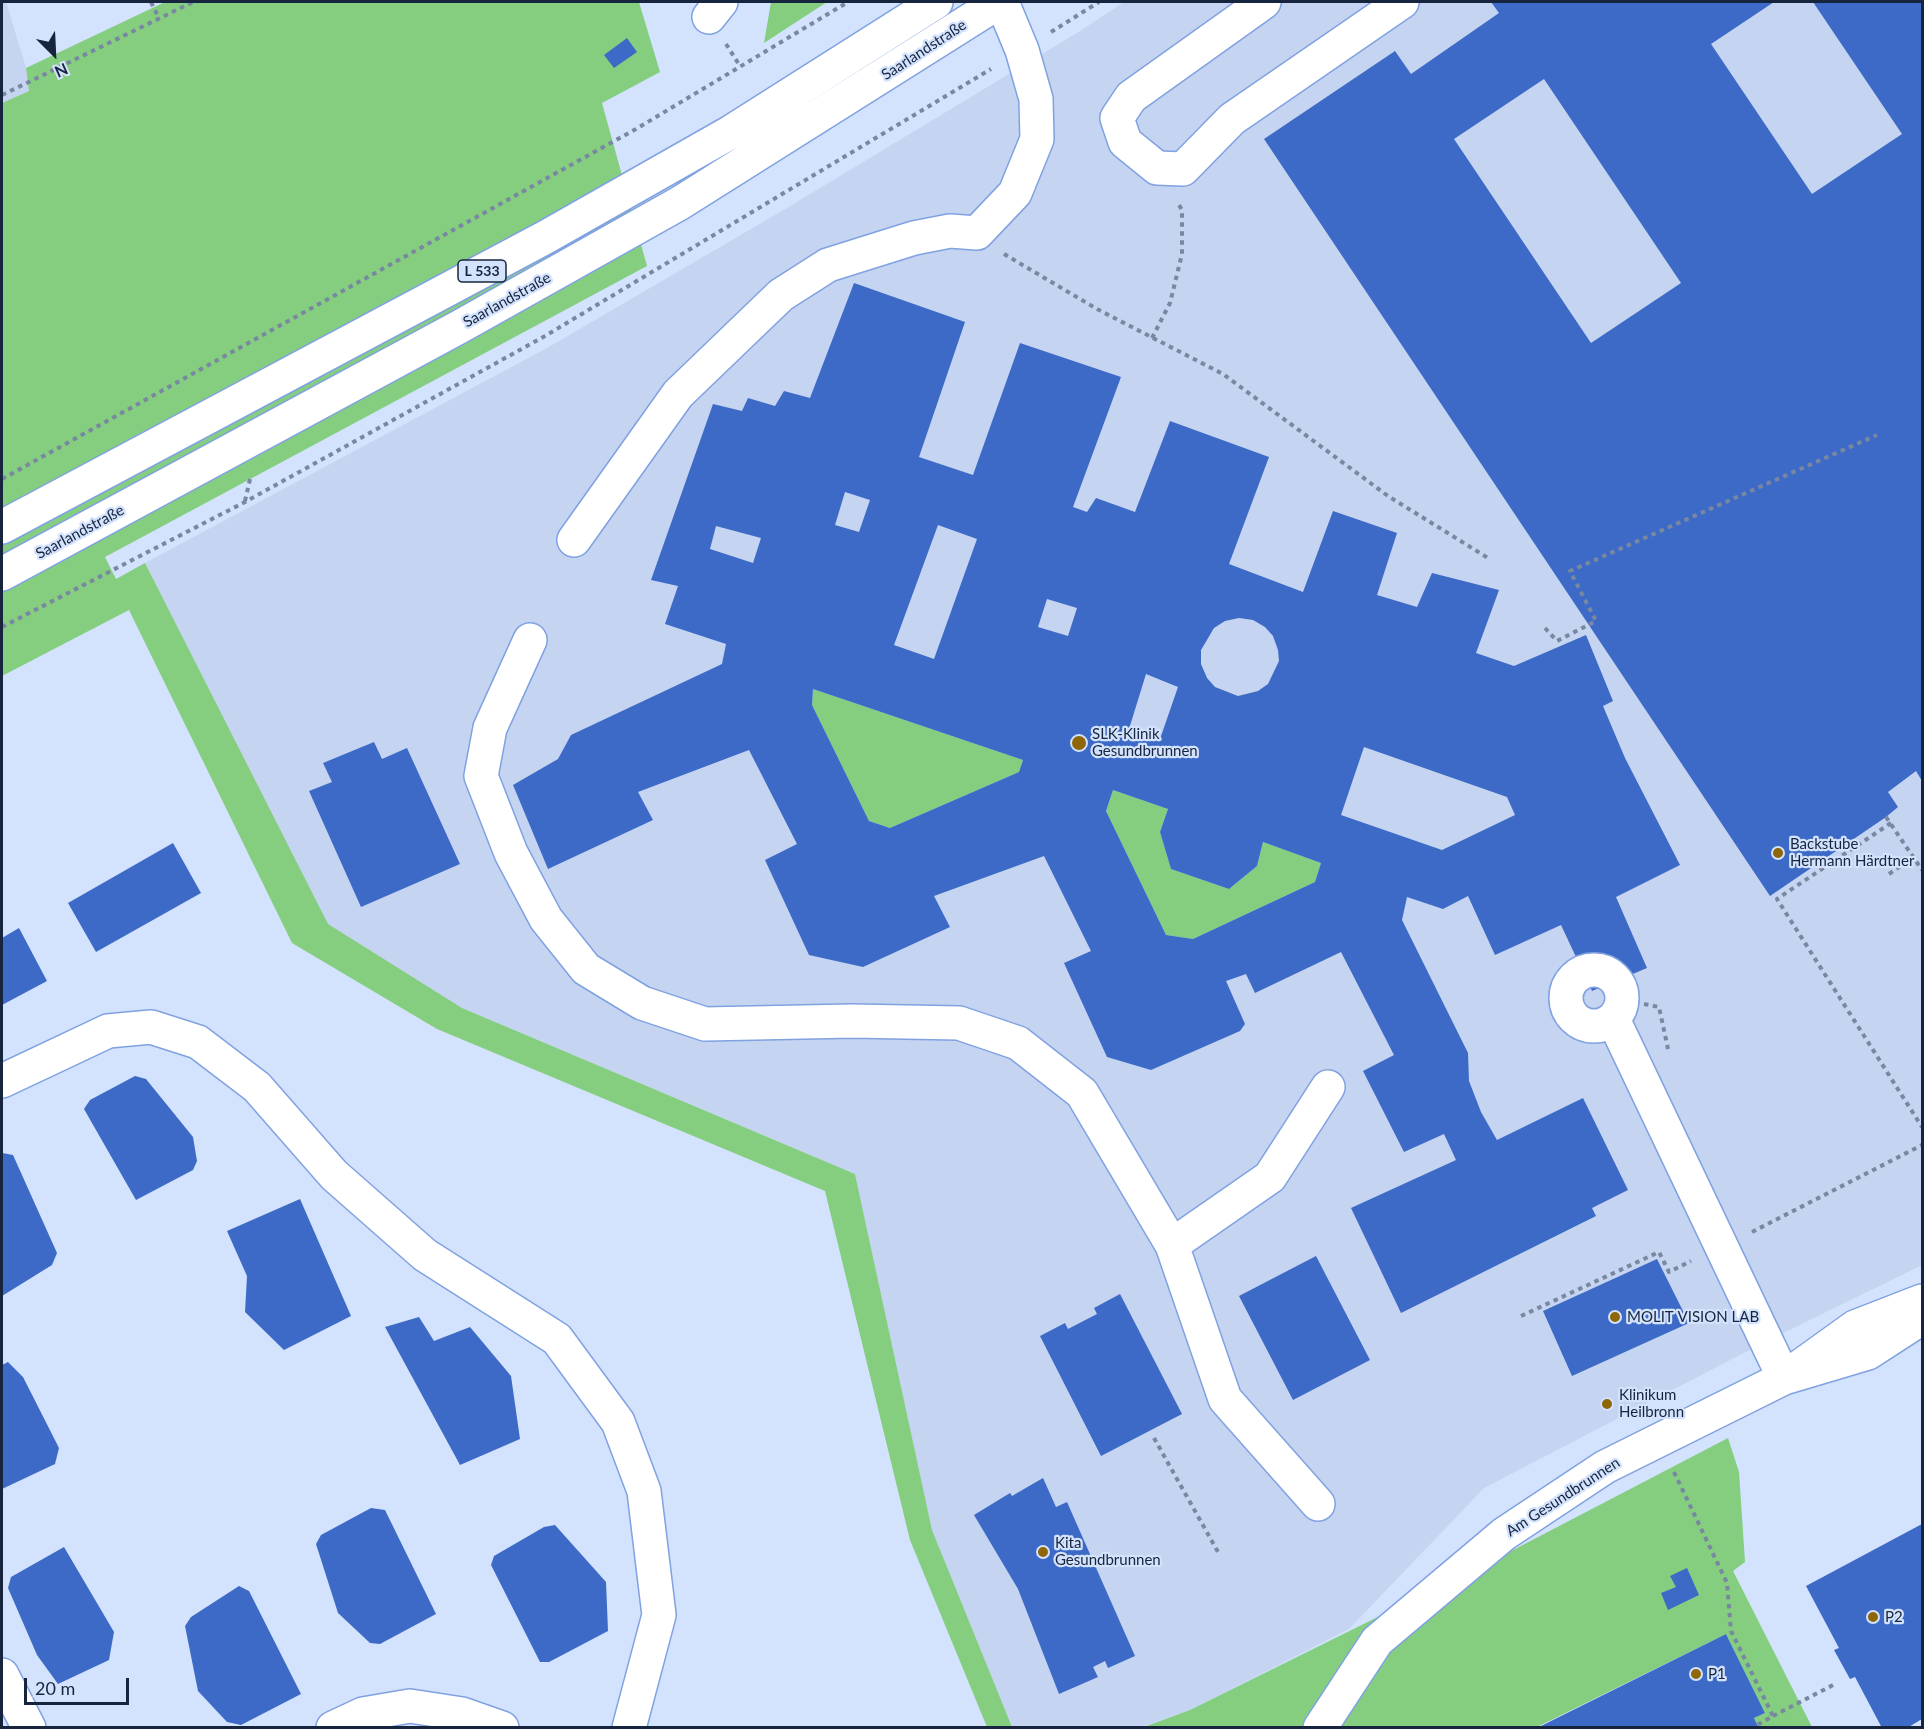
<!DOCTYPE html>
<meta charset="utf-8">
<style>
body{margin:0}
#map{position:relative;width:1924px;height:1729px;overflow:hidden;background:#d3e2fd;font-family:Lato,sans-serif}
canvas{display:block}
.frame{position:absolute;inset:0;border:3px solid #17243d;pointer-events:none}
.north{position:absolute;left:24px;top:24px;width:60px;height:60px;-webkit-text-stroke:4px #d3e2fd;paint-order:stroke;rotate:156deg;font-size:16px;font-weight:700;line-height:24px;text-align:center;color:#17243d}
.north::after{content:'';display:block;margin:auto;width:21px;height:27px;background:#17243d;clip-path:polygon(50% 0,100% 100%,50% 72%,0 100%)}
.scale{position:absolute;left:24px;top:1678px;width:105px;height:27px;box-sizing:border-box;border:3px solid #17243d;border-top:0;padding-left:8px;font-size:18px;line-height:21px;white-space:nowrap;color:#17243d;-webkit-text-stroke:4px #d3e2fd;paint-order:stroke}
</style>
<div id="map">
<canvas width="1924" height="1729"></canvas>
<div class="frame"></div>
<div class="north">N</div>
<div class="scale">20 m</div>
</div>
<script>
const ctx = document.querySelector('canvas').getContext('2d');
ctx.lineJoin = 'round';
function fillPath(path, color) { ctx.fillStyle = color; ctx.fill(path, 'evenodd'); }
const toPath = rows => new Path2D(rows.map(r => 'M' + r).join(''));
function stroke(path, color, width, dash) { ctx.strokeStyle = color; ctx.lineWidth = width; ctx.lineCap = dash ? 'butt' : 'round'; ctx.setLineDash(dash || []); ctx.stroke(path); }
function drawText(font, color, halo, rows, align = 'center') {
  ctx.font = font + ' Lato,sans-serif'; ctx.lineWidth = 4.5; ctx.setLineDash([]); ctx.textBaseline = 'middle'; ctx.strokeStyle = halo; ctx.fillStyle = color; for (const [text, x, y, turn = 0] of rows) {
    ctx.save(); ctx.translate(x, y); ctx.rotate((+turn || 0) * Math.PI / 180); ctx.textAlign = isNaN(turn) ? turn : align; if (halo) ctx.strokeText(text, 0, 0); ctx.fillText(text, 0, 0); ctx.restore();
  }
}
const built = toPath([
 [2,2,6,2,26,68,29,91,2,103],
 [1124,2,1922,2,1922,1265,1761,1344,1484,1488,1349,1629,1190,1710,1141,1727,1012,1727,932,1530,855,1174,462,1008,327,924,145,563,549,347,787,208,1077,33]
]);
const green = toPath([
 [165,2,639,2,660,72,602,103,647,266,105,557,116,579,145,563,328,924,462,1008,855,1174,932,1530,1012,1727,987,1727,910,1540,825,1191,437,1029,292,943,129,610,2,676,2,103,29,91,26,68],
 [771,2,827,2,764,43],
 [813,689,1023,760,1019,772,890,828,869,821,812,705],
 [1113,790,1168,809,1160,832,1171,869,1229,889,1257,866,1263,842,1321,863,1315,882,1193,939,1166,935,1106,811],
 [1728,1438,1739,1472,1745,1562,1733,1571,1812,1727,1759,1727,1754,1718,1765,1713,1726,1634,1537,1727,1141,1728,1190,1710,1517,1548]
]);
const building = toPath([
 [1491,2,1774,2,1711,44,1812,194,1902,134,1813,2,1922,2,1922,781,1916,771,1888,792,1898,807,1886,817,1770,896,1264,139,1395,51,1411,74,1499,13],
 [1544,79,1681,283,1591,343,1454,139],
 [627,38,637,52,614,68,604,55],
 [854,283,965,322,919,457,973,475,1020,343,1121,377,1073,507,1087,512,1096,498,1135,512,1170,421,1269,457,1229,564,1303,592,1333,511,1397,533,1377,595,1417,607,1432,573,1499,590,1476,653,1514,666,1586,635,1613,701,1603,706,1625,758,1680,865,1616,897,1647,968,1592,991,1561,925,1495,955,1468,896,1443,909,1407,897,1402,920,1468,1053,1469,1081,1481,1112,1497,1140,1583,1098,1628,1190,1592,1208,1596,1216,1401,1313,1351,1208,1456,1160,1444,1134,1404,1152,1363,1071,1394,1055,1341,952,1255,993,1246,974,1226,981,1245,1024,1240,1031,1151,1070,1107,1057,1064,963,1091,951,1044,856,934,896,950,927,863,967,809,955,765,860,797,844,749,750,638,792,653,820,548,869,513,785,558,759,571,735,722,664,726,644,665,624,678,586,651,580,713,404,742,411,748,398,775,406,784,391,810,398],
 [845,492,870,500,859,532,835,525],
 [938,525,977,539,934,659,894,645],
 [716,526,761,538,753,563,710,549],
 [1047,599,1077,608,1068,636,1038,627],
 [1239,618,1253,620,1265,627,1273,636,1278,650,1279,661,1268,684,1258,691,1238,696,1215,687,1207,678,1201,664,1201,650,1214,628,1225,621],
 [1146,674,1178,687,1160,739,1129,729],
 [813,689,1023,760,1019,772,890,828,869,821,812,705],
 [1364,747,1507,797,1515,815,1442,850,1341,815],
 [1113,790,1168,809,1160,832,1171,869,1229,889,1257,866,1263,842,1321,863,1315,882,1193,939,1166,935,1106,811],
 [374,742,382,759,407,748,460,864,361,907,309,791,332,782,323,763],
 [173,843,201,893,96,952,68,903],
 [19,928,47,981,2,1005,2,938],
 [135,1076,146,1079,193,1137,197,1161,193,1170,136,1200,84,1109,90,1100],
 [2,1153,13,1155,57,1253,52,1265,2,1296],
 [300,1199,351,1316,284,1350,245,1312,247,1276,227,1231],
 [1316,1256,1370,1360,1293,1400,1239,1296],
 [1657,1259,1689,1323,1572,1376,1543,1311],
 [1120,1294,1182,1414,1101,1456,1040,1336,1065,1323,1068,1329,1097,1314,1094,1308],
 [419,1317,434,1341,470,1327,511,1376,520,1439,460,1465,385,1327],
 [8,1362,23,1377,59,1448,55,1464,2,1489,2,1365],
 [1043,1478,1056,1507,1067,1502,1135,1656,1108,1668,1105,1661,1093,1667,1098,1677,1059,1694,1018,1589,974,1515,1010,1493,1012,1496],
 [371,1508,385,1510,436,1614,380,1644,370,1643,338,1613,316,1544,321,1535],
 [1922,1524,1922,1719,1907,1728,1882,1728,1855,1677,1850,1679,1834,1650,1839,1648,1806,1586],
 [555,1525,606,1582,608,1631,549,1662,540,1662,491,1565,494,1556,544,1527],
 [64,1547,114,1632,109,1660,58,1684,37,1655,8,1588,11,1577],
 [1687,1568,1699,1595,1668,1610,1661,1593,1676,1587,1670,1576],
 [239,1586,249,1591,301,1694,241,1725,227,1722,198,1691,185,1626,191,1617],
 [1726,1634,1765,1713,1754,1718,1759,1728,1537,1728]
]);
const path = toPath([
 [151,2,159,18],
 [1051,32,1099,2],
 [726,44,740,66],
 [2,95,193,2],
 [1004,254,1097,309,1223,374,1388,496,1488,558],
 [1152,338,1170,303,1182,254,1182,210,1179,205],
 [2,479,636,129,848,2],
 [245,501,250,479],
 [2,627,245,502,545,336,991,69],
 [1545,628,1557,641,1596,621,1570,571,1877,435],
 [1886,817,1922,870],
 [1891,823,1777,899,1922,1127],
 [1889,874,1914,857],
 [1644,1004,1659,1007,1668,1049],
 [1752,1232,1922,1145],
 [1521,1316,1659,1252,1669,1272,1691,1261],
 [1154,1438,1218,1552],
 [1674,1472,1727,1583,1731,1631,1773,1716,1757,1725],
 [1773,1716,1837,1683]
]);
const minor = toPath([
 [1264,2,1131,97,1117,118,1125,142,1157,168,1183,169,1232,119,1402,2],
 [709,17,721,2],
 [574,540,678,394,781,295,828,265,914,238,950,231,977,233,1015,193,1037,139,1036,99,1022,50,1002,2],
 [530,640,490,728,481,776,511,853,546,919,586,969,642,1003,705,1024,852,1021,959,1023,1018,1043,1082,1093,1172,1245,1225,1399,1318,1504],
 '1566 998a28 28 0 1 1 56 0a28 28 0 1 1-56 0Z',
 [1613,1019,1784,1378,1868,1353,1922,1318],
 [2,1081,108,1031,151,1027,198,1042,257,1087,334,1175,425,1255,557,1339,618,1422,644,1491,659,1615,629,1728],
 [1172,1245,1270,1177,1328,1087],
 [2,1675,29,1728],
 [333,1728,363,1714,410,1706,462,1714,502,1728],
 [1320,1728,1377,1641,1504,1534,1605,1467,1784,1378,1855,1327,1922,1301]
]);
const major = toPath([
 [2,527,546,237,731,132,936,2],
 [2,574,461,326,680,203,999,2]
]);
const markers = [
 [1079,743,8,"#8d6709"],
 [1778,853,6,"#8d6709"],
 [1615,1317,6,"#8d6709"],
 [1607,1404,6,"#8d6709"],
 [1043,1552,6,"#8d6709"],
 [1873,1617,6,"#8d6709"],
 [1696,1674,6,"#8d6709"]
];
const shields = [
 [482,271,48]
];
const shieldNames = [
 ["L 533",482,271]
];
const streetNames = [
 ["Saarlandstraße",924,50,-33],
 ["Saarlandstraße",507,300,-29],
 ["Saarlandstraße",80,532,-28],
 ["Am Gesundbrunnen",1563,1497,-33]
];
const poiNames = [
 ["SLK-Klinik",1092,734],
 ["Gesundbrunnen",1092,751],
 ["Backstube",1790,844],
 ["Hermann Härdtner",1790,861],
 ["MOLIT VISION LAB",1627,1317],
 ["Klinikum",1619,1395],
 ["Heilbronn",1619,1412],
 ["Kita",1055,1543],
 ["Gesundbrunnen",1055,1560],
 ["P2",1885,1617],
 ["P1",1708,1674]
];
fillPath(built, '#c4d4f1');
fillPath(green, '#85ce7f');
fillPath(building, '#3c6ac6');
stroke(minor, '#80a2e1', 36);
stroke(major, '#80a2e1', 36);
stroke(path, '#7987a1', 4, [4.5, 4.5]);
stroke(minor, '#fff', 33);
stroke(major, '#fff', 33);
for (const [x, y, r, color] of markers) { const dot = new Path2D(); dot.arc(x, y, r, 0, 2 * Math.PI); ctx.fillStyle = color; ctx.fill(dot); stroke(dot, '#d3e2fd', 2); }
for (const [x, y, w] of shields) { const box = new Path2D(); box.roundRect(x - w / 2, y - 11, w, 22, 4.5); ctx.fillStyle = '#d3e2fd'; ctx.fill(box); stroke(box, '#17243d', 1.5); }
drawText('bold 14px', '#17243d', null, shieldNames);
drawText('15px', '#17243d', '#d3e2fd', streetNames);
drawText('15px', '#17243d', '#d3e2fd', poiNames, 'left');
</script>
